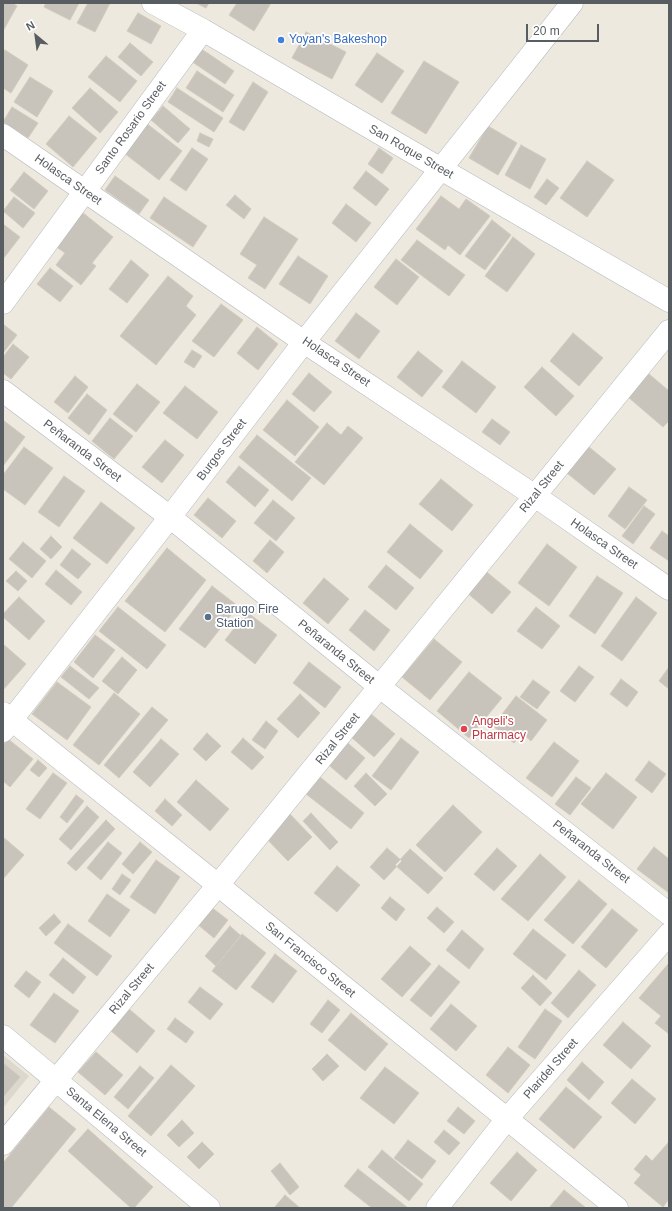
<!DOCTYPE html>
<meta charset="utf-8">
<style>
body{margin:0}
#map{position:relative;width:672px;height:1211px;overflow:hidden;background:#ede9df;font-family:Arial,sans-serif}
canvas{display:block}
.frame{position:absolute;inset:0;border:4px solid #585d62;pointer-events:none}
.north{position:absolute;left:16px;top:16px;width:40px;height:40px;-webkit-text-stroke:3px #fff;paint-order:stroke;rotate:331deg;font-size:11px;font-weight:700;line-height:16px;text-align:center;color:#585d62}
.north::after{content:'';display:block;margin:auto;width:14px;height:18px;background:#585d62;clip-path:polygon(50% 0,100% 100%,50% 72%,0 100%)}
.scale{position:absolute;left:526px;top:24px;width:73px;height:18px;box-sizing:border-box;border:2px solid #585d62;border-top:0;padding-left:5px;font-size:12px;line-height:14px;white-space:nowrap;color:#585d62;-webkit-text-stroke:3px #fff;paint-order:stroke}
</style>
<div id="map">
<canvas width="672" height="1211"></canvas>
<div class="frame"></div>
<div class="north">N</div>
<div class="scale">20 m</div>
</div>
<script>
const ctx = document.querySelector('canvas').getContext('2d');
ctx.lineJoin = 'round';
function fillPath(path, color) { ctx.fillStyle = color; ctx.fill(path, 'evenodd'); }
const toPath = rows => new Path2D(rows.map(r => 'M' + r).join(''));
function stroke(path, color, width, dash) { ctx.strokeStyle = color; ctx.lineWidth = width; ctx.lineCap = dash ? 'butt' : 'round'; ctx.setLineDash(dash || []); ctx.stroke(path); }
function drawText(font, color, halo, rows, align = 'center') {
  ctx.font = font + ' Arial,sans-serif'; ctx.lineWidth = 3.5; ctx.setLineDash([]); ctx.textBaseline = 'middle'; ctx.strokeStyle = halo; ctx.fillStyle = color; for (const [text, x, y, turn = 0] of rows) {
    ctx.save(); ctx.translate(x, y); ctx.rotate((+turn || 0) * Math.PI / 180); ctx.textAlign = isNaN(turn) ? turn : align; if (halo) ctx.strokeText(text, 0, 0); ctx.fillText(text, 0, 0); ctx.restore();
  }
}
const education = toPath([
 [3,1055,29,1076,3,1108]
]);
const building = toPath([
 [3,3,12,3,17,6,3,31,3,3],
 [46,3,79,3,70,20,44,7,46,3],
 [88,3,110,3,95,32,77,23,88,3],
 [196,3,209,3,206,8,196,3],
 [237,3,271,3,254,31,229,15,237,3],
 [138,13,161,26,151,44,127,31,138,13],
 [306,32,346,52,332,79,292,58,306,32],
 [130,43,153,62,141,76,118,57,130,43],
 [200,48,234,71,225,84,191,61,200,48],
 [5,50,28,65,11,93,3,88,3,54,5,50],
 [377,53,404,71,382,103,355,85,377,53],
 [106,56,137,81,120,102,88,77,106,56],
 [424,61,459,82,426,134,391,113,424,61],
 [197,71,234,95,223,112,186,88,197,71],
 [30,77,53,91,37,117,14,102,30,77],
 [253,82,268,92,244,131,229,122,253,82],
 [90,88,118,112,100,133,72,108,90,88],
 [177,88,223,118,214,132,168,102,177,88],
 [163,106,190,129,178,143,151,120,163,106],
 [12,107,38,123,28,138,3,122,12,107],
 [69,116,97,138,73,167,46,144,69,116],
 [146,123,182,151,159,180,124,153,146,123],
 [488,126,517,143,498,175,469,158,488,126],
 [200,133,213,139,209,147,197,141,200,133],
 [521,145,546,159,530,189,505,175,521,145],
 [192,148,208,159,186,191,170,180,192,148],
 [379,148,393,158,382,174,368,164,379,148],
 [587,161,614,180,587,217,560,198,587,161],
 [366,171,389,189,376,206,353,188,366,171],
 [24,172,48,191,34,209,10,190,24,172],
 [115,176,149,200,139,214,105,190,115,176],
 [547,179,559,188,546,205,534,197,547,179],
 [235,195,251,209,244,219,226,205,235,195],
 [441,196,459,209,466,199,490,216,460,255,448,245,445,250,416,229,441,196],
 [14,197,35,213,23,228,3,211,14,197],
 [164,197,207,226,193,247,150,218,164,197],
 [346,204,371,223,356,242,332,223,346,204],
 [82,212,113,237,92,263,96,266,81,285,56,265,65,253,55,246,82,212],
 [264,217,298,239,265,289,248,278,257,265,240,254,264,217],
 [492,220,511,235,485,270,465,256,492,220],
 [3,224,20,237,3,259,3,224],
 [513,237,535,254,507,292,485,276,513,237],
 [417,240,465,275,449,296,401,260,417,240],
 [298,256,328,276,310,304,279,284,298,256],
 [396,259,419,277,397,305,374,287,396,259],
 [131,260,149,275,127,303,109,289,131,260],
 [50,268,73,286,60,302,37,284,50,268],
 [168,276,193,296,186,306,196,315,156,365,120,336,168,276],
 [221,304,243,320,214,357,192,341,221,304],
 [356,313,380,331,359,359,335,341,356,313],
 [3,324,17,335,3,353,3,324],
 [257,327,278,344,258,370,237,353,257,327],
 [573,333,603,358,579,386,550,361,573,333],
 [13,344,29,357,11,379,3,373,3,357,13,344],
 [192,350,202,356,194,368,184,362,192,350],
 [418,351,443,371,422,397,397,377,418,351],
 [462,361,496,387,476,413,442,387,462,361],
 [542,367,574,396,556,416,524,387,542,367],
 [309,373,332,392,314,412,292,394,309,373],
 [649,374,669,391,669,421,663,427,628,397,649,374],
 [75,376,88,387,68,413,54,402,75,376],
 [137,384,160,402,136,432,113,414,137,384],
 [185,386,218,412,197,439,163,413,185,386],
 [87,394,107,410,89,435,68,418,87,394],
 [287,400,319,427,295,456,263,430,287,400],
 [110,418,133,436,114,459,92,441,110,418],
 [492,419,510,432,500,445,482,432,492,419],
 [3,420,25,437,3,466,3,420],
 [327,423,341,435,348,426,363,438,324,485,295,462,327,423],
 [257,435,311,478,292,501,239,457,257,435],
 [165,440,184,455,162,483,142,467,165,440],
 [584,443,616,469,594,495,562,469,584,443],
 [24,447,53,468,25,505,3,489,3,475,24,447],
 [239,466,269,490,255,507,226,482,239,466],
 [64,476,85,491,59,527,38,512,64,476],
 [441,479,473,505,452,531,419,504,441,479],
 [629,487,647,500,625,529,608,516,629,487],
 [208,498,236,521,222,538,194,515,208,498],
 [273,500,295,518,276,541,254,523,273,500],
 [101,502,135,528,107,564,73,538,101,502],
 [644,506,655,514,633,544,622,536,644,506],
 [410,524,443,551,420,579,387,552,410,524],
 [662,531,669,536,669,561,650,548,662,531],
 [51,536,62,547,51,559,40,549,51,536],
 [270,540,284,552,267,573,253,561,270,540],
 [23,542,46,561,32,578,9,559,23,542],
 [547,544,577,567,549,606,518,583,547,544],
 [167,548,206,580,165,632,125,601,167,548],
 [72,549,91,564,78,579,60,565,72,549],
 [386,565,414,588,396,610,368,587,386,565],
 [483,569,511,592,492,614,465,591,483,569],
 [56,570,82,592,71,605,45,584,56,570],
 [16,571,27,581,18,591,6,581,16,571],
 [597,576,623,593,595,634,569,616,597,576],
 [324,578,349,599,328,624,303,603,324,578],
 [212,586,238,606,205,648,179,629,212,586],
 [19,597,45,621,29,640,3,617,3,614,19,597],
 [636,597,657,613,622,661,601,646,636,597],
 [118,607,166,645,147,669,99,631,118,607],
 [536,607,560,626,542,649,517,631,536,607],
 [365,610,390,630,374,651,349,630,365,610],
 [247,612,277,635,255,664,225,640,247,612],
 [95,635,115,650,93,678,74,662,95,635],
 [434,639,462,662,430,700,402,677,434,639],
 [3,644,26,664,3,690,3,644],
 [122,657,137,670,118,694,102,681,122,657],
 [309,662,341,687,325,708,293,683,309,662],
 [70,666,99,688,89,699,61,677,70,666],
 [579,666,594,677,575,702,560,691,579,666],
 [669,667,669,689,659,681,669,667],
 [469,672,502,698,469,738,437,711,469,672],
 [621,679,638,692,627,707,610,694,621,679],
 [533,680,550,692,537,709,520,697,533,680],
 [57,682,91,707,67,740,32,714,57,682],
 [114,693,140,714,99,765,73,745,114,693],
 [300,694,320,713,298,738,277,719,300,694],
 [516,696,547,720,531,741,522,733,514,743,493,726,516,696],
 [152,707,168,720,119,778,104,765,152,707],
 [371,714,395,734,374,757,351,737,371,714],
 [266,721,278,731,265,749,252,740,266,721],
 [207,733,221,746,206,761,193,749,207,733],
 [243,738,264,757,252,770,231,752,243,738],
 [342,738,365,758,346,780,323,760,342,738],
 [401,738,419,752,391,790,372,776,401,738],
 [8,739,33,759,10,787,3,781,3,745,8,739],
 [161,739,179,754,150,787,133,772,161,739],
 [554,742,579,761,552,797,526,778,554,742],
 [38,760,47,768,39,777,30,770,38,760],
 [649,761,666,774,652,793,635,780,649,761],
 [53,773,67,783,40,819,26,809,53,773],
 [366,773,387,794,375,806,354,786,366,773],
 [606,773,637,797,613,829,581,804,606,773],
 [320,777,364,813,351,829,306,794,320,777],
 [576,777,591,788,570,815,555,804,576,777],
 [196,780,229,809,210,831,177,802,196,780],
 [76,795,84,801,67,823,60,817,76,795],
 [165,799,182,815,172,826,155,811,165,799],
 [453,805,482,832,445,872,416,845,453,805],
 [87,806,99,817,71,850,59,839,87,806],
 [287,811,312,837,288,861,263,835,287,811],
 [311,813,338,842,330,850,303,821,311,813],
 [106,820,115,829,76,871,67,863,106,820],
 [3,837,24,855,3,879,3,837],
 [108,842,122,853,101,880,87,868,108,842],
 [140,842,152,852,133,874,122,864,140,842],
 [654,847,669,859,669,893,637,869,654,847],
 [387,848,402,861,384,880,370,867,387,848],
 [497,848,517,866,494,891,474,874,497,848],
 [410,849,443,878,428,894,395,865,410,849],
 [540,854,566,877,528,921,501,899,540,854],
 [156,860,180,877,155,914,130,897,156,860],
 [337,866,360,885,337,912,314,893,337,866],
 [122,874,131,880,120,895,112,889,122,874],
 [579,880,607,904,573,944,544,920,579,880],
 [107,894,130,910,110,937,88,921,107,894],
 [390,897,405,909,396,921,381,908,390,897],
 [211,907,228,920,214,938,197,924,211,907],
 [437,907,454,922,444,933,427,918,437,907],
 [612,909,638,930,606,968,581,947,612,909],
 [54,914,61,922,46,936,39,928,54,914],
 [68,924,112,956,97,976,54,943,68,924],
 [230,926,241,936,216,966,205,956,230,926],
 [533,929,566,955,546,980,513,954,533,929],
 [462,930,484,949,469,969,446,950,462,930],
 [242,934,266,953,236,990,212,971,242,934],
 [410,946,431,964,402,997,381,979,410,946],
 [275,954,297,971,273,1003,251,987,275,954],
 [63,958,86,977,73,994,49,975,63,958],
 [669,963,669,1034,655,1023,661,1016,639,998,669,963],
 [439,965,460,982,431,1017,410,1000,439,965],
 [579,970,596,985,568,1018,551,1003,579,970],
 [26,971,41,982,29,998,14,986,26,971],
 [533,975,552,993,540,1006,521,988,533,975],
 [200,987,223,1004,210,1020,188,1002,200,987],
 [54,993,79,1011,55,1043,30,1025,54,993],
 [328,1000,340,1010,322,1033,310,1024,328,1000],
 [122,1003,155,1031,137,1053,104,1025,122,1003],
 [451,1004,477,1026,456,1051,430,1029,451,1004],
 [545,1009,562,1021,535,1059,518,1047,545,1009],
 [351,1013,388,1044,365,1071,328,1040,351,1013],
 [175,1018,194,1032,186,1043,167,1029,175,1018],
 [623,1022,651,1046,631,1069,603,1045,623,1022],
 [508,1047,530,1065,508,1093,486,1075,508,1047],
 [96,1052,123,1075,105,1095,78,1072,96,1052],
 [327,1054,339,1066,323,1081,312,1069,327,1054],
 [582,1062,604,1082,589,1100,567,1080,582,1062],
 [3,1063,20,1077,3,1097,3,1063],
 [171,1065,195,1086,151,1136,128,1116,171,1065],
 [140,1066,154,1078,128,1109,114,1097,140,1066],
 [385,1067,419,1093,394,1124,360,1098,385,1067],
 [632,1079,656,1099,635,1124,611,1103,632,1079],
 [566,1087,602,1117,574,1149,539,1119,566,1087],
 [49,1107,76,1129,11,1208,3,1208,3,1163,49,1107],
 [458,1107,475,1121,464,1134,447,1121,458,1107],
 [182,1120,194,1133,179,1147,167,1135,182,1120],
 [88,1129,153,1187,134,1208,131,1208,68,1151,88,1129],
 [444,1130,460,1143,449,1155,434,1142,444,1130],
 [408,1140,436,1161,422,1179,394,1158,408,1140],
 [202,1142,214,1154,199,1169,187,1157,202,1142],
 [668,1143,669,1144,669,1199,663,1207,634,1183,641,1175,634,1169,646,1155,652,1161,668,1143],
 [382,1150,423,1184,409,1201,368,1167,382,1150],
 [517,1152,537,1170,511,1201,490,1183,517,1152],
 [280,1163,299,1187,290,1195,271,1171,280,1163],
 [358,1169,408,1208,372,1208,344,1186,358,1169],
 [564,1190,586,1208,549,1208,564,1190],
 [285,1195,300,1208,274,1208,285,1195]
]);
const street = toPath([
 [153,3,203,30,441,169],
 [3,135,304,342,535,496,669,589],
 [3,303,203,30],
 [3,391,170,517],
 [3,713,218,885,617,1208],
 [3,1036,209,1208],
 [3,1144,218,885,669,331],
 [437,1208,506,1120,669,934]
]);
const secondary = toPath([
 [441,169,669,301],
 [170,517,380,687,669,914],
 [3,731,170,517,304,342,572,3]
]);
const markers = [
 [281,40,4,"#3f7fe0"],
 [208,617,4,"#5c6f8a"],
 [464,729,4,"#e0444e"]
];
const shopNames = [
 ["Yoyan's Bakeshop",289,40]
];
const streetNames = [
 ["Santo Rosario Street",131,128,-54],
 ["San Roque Street",411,152,30],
 ["Holasca Street",68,180,35],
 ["Holasca Street",336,362,34],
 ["Burgos Street",222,450,-53],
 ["Peñaranda Street",82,451,37],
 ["Rizal Street",542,487,-51],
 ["Holasca Street",604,544,35],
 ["Peñaranda Street",336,652,39],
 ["Rizal Street",338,739,-51],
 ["Peñaranda Street",591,852,38],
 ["San Francisco Street",310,960,39],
 ["Rizal Street",132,989,-50],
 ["Plaridel Street",551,1069,-49],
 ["Santa Elena Street",106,1122,40]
];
const serviceNames = [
 ["Barugo Fire",216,610],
 ["Station",216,624]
];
const healthNames = [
 ["Angeli's",472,722],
 ["Pharmacy",472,736]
];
fillPath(education, '#dcd8ce');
fillPath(building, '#c8c4bc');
stroke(building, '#d2cabd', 1);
stroke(street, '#b5b8be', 23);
stroke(secondary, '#b5bac0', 23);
stroke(street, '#fff', 22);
stroke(secondary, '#fff', 22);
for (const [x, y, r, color] of markers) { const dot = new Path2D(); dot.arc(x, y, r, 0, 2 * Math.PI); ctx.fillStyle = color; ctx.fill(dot); stroke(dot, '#fff', 1.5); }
drawText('12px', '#366cbe', '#fff', shopNames, 'left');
drawText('12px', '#585d62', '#fff', streetNames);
drawText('12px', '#4e5e75', '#fff', serviceNames, 'left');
drawText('12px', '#be3a42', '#fff', healthNames, 'left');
</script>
